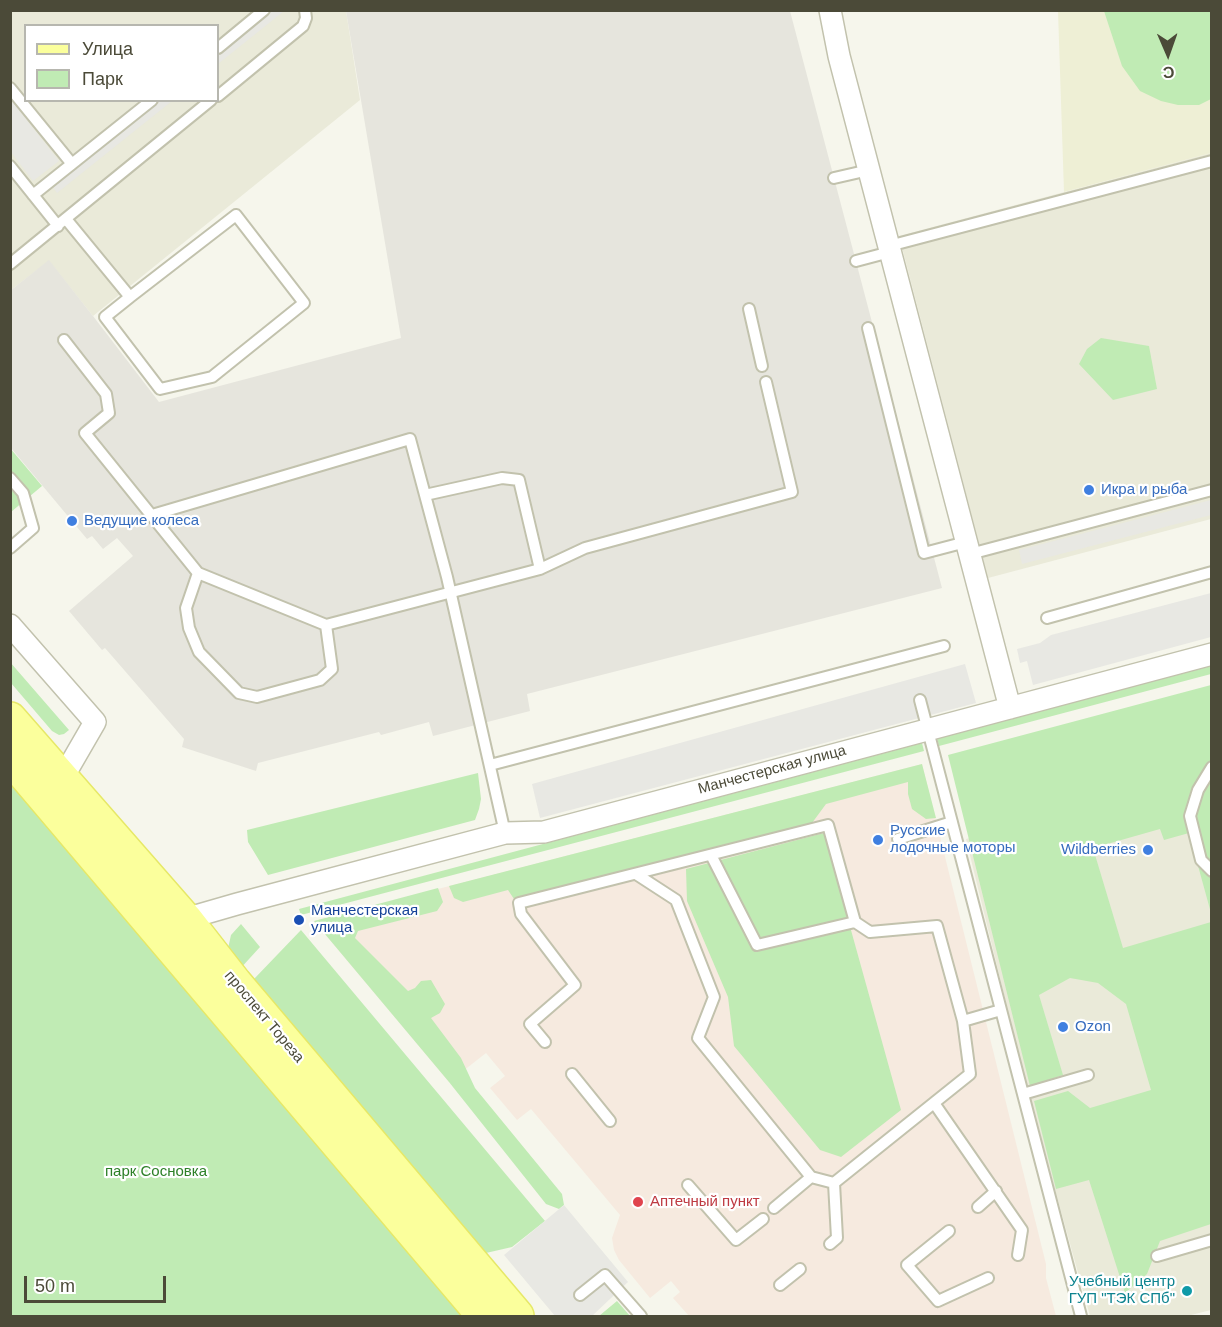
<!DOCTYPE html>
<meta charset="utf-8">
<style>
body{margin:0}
#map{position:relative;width:1222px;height:1327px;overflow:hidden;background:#f6f6ec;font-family:Arial,sans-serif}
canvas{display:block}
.frame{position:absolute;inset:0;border:12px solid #4b4a38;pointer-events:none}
.legend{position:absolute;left:24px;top:24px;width:195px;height:78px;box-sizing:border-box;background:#fff;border:2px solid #b7b7af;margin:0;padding:8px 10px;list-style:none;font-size:18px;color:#4b4a38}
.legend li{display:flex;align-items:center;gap:12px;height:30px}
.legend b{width:30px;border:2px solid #b7b7af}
.north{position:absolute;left:1138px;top:24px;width:60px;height:60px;-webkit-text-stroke:4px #fff;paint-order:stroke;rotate:178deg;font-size:16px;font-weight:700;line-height:24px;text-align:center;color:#4b4a38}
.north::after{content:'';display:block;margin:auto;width:21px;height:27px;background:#4b4a38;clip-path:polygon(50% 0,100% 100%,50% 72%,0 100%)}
.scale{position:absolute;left:24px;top:1276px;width:142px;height:27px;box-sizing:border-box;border:3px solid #4b4a38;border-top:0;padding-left:8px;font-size:18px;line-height:21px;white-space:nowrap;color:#4b4a38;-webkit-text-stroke:4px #fff;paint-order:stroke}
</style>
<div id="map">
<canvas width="1222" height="1327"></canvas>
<div class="frame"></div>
<ul class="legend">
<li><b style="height:8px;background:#fbff9c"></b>Улица</li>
<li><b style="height:16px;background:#c0ebb4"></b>Парк</li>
</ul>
<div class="north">С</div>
<div class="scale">50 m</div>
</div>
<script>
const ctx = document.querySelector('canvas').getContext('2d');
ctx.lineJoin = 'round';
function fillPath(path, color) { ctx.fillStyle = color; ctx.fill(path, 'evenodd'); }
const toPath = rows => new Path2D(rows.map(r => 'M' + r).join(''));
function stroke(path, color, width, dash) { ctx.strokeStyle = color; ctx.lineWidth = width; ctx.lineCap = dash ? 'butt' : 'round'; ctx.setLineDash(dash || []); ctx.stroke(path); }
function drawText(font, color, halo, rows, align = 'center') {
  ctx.font = font + ' Arial,sans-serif'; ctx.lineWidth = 4.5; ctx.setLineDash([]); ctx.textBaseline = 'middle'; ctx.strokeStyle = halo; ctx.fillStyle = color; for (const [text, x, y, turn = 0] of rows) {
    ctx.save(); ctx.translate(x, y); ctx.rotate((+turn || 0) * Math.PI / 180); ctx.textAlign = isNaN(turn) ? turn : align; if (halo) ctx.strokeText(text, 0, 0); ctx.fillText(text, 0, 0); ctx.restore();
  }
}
const residential = toPath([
 [11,11,346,11,360,100,93,316,49,261,11,290],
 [26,26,218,26,218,100,26,100],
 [1211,153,1211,519,988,578,899,236],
 [1211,772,1211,1310,1187,1316,1090,1316,1026,1085,966,839]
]);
const industrial = toPath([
 [346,11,790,11,942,588,527,694,530,711,433,736,429,722,381,735,379,732,258,763,256,771,182,747,184,739,105,648,102,650,69,611,133,556,117,538,103,549,92,536,87,539,11,448,11,290,49,260,93,316,159,402,401,338]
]);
const education = toPath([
 [1058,11,1211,11,1211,153,1064,192]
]);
const medical = toPath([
 [922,764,1046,1264,1046,1278,1056,1316,689,1316,673,1298,680,1292,671,1281,650,1298,619,1260,614,1250,612,1238,620,1215,531,1109,517,1120,490,1088,505,1076,486,1053,449,1082,314,921]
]);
const green = toPath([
 [1104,11,1211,11,1211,99,1199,105,1178,105,1161,101,1140,91,1122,66],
 [1101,338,1149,346,1157,389,1113,400,1079,364,1087,349],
 [10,448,42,486,11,512,10,512],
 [10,662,69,730,64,734,59,735,52,731,11,683],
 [1211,666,1211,674,939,746,937,738],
 [1211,685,1211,913,1189,833,1164,840,1160,829,1093,848,1123,948,1211,922,1211,1224,1160,1241,1147,1274,1125,1293,1089,1180,1056,1189,1034,1101,1068,1091,1090,1108,1151,1090,1126,1004,1098,983,1070,978,1039,995,1063,1075,1030,1086,948,755],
 [922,743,924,751,301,915,299,909],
 [922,764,936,818,926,819,912,809,908,794,908,782,826,804,812,823,514,899,508,890,463,902,454,898,449,886],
 [478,773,481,799,479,809,475,820,268,875,248,842,247,830],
 [10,777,468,1316,11,1316],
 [824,833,901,1110,841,1157,820,1150,734,1046,728,997,687,901,686,869],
 [438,888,443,902,437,911,358,931,355,938,408,991,415,988,421,981,431,980,445,1004,440,1013,431,1018,461,1058,475,1088,562,1194,564,1205,559,1209,546,1204,449,1082,314,921],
 [241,924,260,947,239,970,227,953,231,935],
 [301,930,545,1221,512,1247,486,1253,254,979],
 [617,1301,630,1316,599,1316]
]);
const parking = toPath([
 [272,11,284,11,218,64,218,54],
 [11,100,59,161,33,181,11,152],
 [159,101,172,101,57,193,52,186],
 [1211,500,1211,515,1022,564,1019,550],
 [1211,593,1211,637,1033,685,1027,661,1020,663,1017,649,1040,643,1051,635],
 [965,664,976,703,540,818,532,784],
 [564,1205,628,1282,592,1316,555,1316,504,1255]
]);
const lane = toPath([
 [218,48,264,10],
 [10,88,72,164],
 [218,96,303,26,306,18,305,10],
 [10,166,58,226],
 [834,178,869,170],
 [33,195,152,100],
 [66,219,130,297,236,215,304,303,212,377,160,389,105,317,130,297],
 [889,246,1212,161],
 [856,261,890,252],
 [10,264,211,100],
 [749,309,762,366],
 [868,328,924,553,966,542],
 [64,340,106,394,109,413,85,433,198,573,326,625,540,569,585,548,792,492,766,382],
 [10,478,23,493,33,528,10,548],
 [425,495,502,478,519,480,540,569],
 [152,515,410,439,447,577,505,833],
 [970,554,1212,490],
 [198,573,186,608,189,628,199,652,239,693,257,697,320,680,332,669,326,625],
 [1047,618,1212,572],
 [920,700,1081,1316],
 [490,765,944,646],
 [1212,767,1198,790,1190,816,1201,860,1212,871],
 [898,839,952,822],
 [711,855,757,945,855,922],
 [636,874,676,900,714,997,698,1038,811,1177,834,1183,970,1074,963,1021,1001,1010],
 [545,1042,530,1024,575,985,521,914,519,903,828,825,855,922,870,932,937,926,963,1021],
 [572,1074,610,1121],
 [1023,1094,1088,1075],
 [934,1103,1022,1230,1018,1255],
 [688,1185,736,1240,763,1219],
 [978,1207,996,1191],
 [774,1208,811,1177],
 [949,1231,907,1265,938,1301,988,1278],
 [830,1244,837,1238,834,1183],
 [1157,1256,1212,1240],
 [780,1285,800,1269],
 [580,1295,605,1275,641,1316]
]);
const street = toPath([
 [830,10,839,56,1010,708],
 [10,625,95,722,62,779],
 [178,925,185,919,237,904,505,833,544,832,1212,654]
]);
const primary = toPath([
 [10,719,185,919,235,983,517,1316],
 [10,757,484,1316]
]);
const markers = [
 [1089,490,6,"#3f7fe0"],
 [72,521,6,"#3f7fe0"],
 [878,840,6,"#3f7fe0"],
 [1148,850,6,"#3f7fe0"],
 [299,920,6,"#1a4fb4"],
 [1063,1027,6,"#3f7fe0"],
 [638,1202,6,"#e0444e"],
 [1187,1291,6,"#0f9aa8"]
];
const shopNames = [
 ["Икра и рыба",1101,490],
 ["Ведущие колеса",84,521],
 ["Русские",890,831],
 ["лодочные моторы",890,848],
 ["Wildberries",1136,850,"right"],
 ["Ozon",1075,1027]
];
const streetNames = [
 ["Манчестерская улица",772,770,-15],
 ["проспект Тореза",264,1017,50]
];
const transitNames = [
 ["Манчестерская",311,911],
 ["улица",311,928]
];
const parkNames = [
 ["парк Сосновка",156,1172]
];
const healthNames = [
 ["Аптечный пункт",650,1202]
];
const cultureNames = [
 ["Учебный центр",1175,1282],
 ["ГУП \"ТЭК СПб\"",1175,1299]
];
fillPath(residential, '#eaead9');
fillPath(industrial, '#e6e5dd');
fillPath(education, '#eeefd5');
fillPath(medical, '#f6eadf');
fillPath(green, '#c0ebb4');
fillPath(parking, '#e8e8e3');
stroke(lane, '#c2c2ad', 14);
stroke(street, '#c2c2ad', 24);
stroke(primary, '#e6e867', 36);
stroke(lane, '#fff', 10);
stroke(street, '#fff', 21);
stroke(primary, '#fbff9c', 33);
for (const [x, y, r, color] of markers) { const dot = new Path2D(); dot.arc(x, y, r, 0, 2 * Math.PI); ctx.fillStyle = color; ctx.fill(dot); stroke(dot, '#fff', 2); }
drawText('15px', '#366cbe', '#fff', shopNames, 'left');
drawText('15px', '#4b4a38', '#fff', streetNames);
drawText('15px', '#164399', '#fff', transitNames, 'left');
drawText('15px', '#2d8028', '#fff', parkNames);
drawText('15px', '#be3a42', '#fff', healthNames, 'left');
drawText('15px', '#0d838f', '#fff', cultureNames, 'right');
</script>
